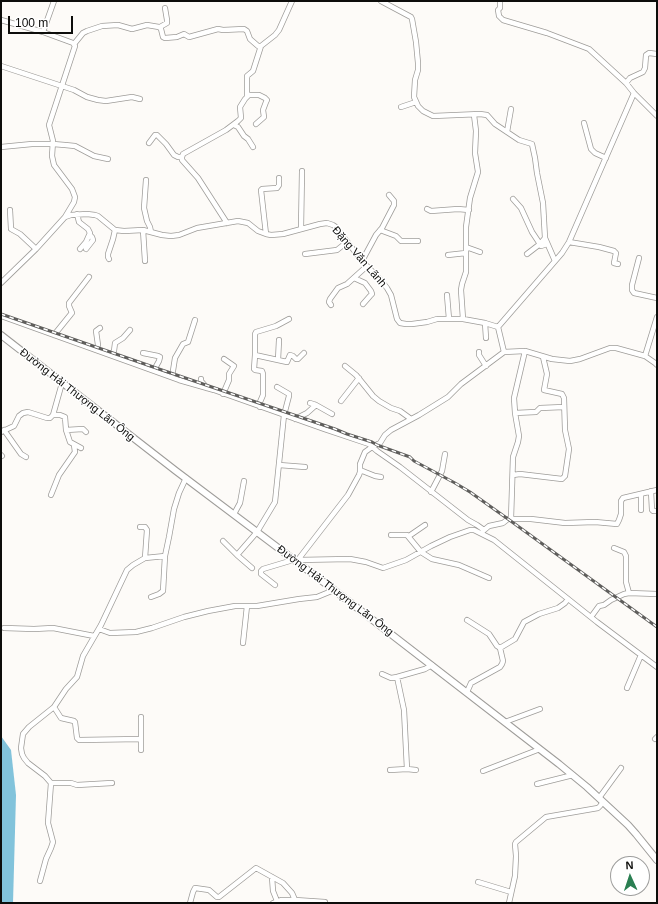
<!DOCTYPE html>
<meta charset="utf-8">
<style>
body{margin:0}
#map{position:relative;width:658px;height:904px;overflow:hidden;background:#fdfbf8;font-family:Arial,sans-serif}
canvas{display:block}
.frame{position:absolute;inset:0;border:2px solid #0d0d0b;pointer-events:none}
.north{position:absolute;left:610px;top:856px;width:40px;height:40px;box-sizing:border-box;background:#fff;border:1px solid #9e9e9d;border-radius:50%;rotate:357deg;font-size:11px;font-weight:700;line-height:16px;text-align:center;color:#0d0d0b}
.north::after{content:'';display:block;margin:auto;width:14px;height:18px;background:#2a7f52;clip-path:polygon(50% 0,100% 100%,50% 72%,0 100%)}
.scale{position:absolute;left:8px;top:16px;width:65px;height:18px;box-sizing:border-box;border:2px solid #0d0d0b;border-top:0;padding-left:5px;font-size:12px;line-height:14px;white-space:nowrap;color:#0d0d0b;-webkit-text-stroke:3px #fff;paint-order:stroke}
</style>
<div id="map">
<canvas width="658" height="904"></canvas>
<div class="frame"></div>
<div class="north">N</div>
<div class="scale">100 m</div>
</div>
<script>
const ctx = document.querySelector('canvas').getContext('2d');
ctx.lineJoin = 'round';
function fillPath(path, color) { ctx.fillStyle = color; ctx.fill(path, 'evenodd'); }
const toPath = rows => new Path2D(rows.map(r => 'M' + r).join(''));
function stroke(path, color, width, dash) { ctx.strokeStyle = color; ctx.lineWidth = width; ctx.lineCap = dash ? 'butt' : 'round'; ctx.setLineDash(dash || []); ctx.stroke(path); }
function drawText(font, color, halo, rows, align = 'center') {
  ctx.font = font + ' Arial,sans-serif'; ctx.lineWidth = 3; ctx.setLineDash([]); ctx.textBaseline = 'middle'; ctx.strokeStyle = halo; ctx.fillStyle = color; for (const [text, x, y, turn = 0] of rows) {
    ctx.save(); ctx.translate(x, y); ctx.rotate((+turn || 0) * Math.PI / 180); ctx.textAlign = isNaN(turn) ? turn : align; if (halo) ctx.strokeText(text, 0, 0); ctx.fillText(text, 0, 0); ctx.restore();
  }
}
const water = toPath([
 [1,736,11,750,16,795,13,903,1,903]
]);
const minor = toPath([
 [54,1,43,32,73,43,75,46,49,125,53,141,52,156,54,165,72,189,75,197,74,202,65,217],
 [381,1,411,17,412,19,416,42,418,63,418,70,415,80,414,97,418,106,423,111,433,116,480,114,487,115,495,124,519,140,532,144,535,158,537,173,543,203,545,238,555,261],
 [500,1,500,8,498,10,499,16,503,20,547,33,589,49,626,83,634,93,657,116],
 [1,20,43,32],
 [160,27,167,23,167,20,165,8],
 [74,44,83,33,87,31,102,26,118,25,132,29,147,25,159,27,161,29,163,37,165,38,177,37,184,34,189,37,218,29,223,30,244,29,247,31,250,39,258,46,261,46,275,35,279,30,292,1],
 [1,66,74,90,87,97,98,100,106,101,132,97,140,99],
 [626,83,630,78,643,72,645,68,646,55,649,53,657,54],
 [247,96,247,76,253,71,261,46],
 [401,107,416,102],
 [584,123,591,149,595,153,606,158],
 [234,125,238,127,244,136,248,139,253,147],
 [507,132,511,109],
 [149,143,155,135,157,135,166,144,174,155,178,157,182,157],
 [1,147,32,144,53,144,65,145,75,146,94,156,108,159],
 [146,180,144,208,147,221,150,227,151,232],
 [513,199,521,208,532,232,538,241,541,246,547,244],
 [427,209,431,211,458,209,469,210],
 [10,210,11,229,20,234,36,249],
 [77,214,79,222,88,229,90,233,86,242,80,249],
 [227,223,198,178,182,160,182,157,183,154,226,130,238,121,241,118,240,107,245,99,249,95,259,95,265,98,267,100,266,102,263,110,264,117,256,124],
 [301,229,302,171],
 [143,230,145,261],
 [380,230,396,236,401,241,418,241],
 [266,234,261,190,262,189,277,188,279,185,279,178],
 [569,242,599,247,614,251,616,253,614,263,618,264],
 [466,247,480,252],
 [86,249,93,240,92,237,90,235],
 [305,254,337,250,347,242],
 [527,254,540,244,545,238],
 [448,255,466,253],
 [639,258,632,285,632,290,634,293,657,298],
 [109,259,108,257,108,254,113,239,115,230],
 [362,261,376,235,382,228,394,205,394,201,389,195],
 [354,278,365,283,371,291,372,294,370,296,363,304],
 [1,283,36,249,65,217,71,215,87,214,95,215,98,216,115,230,124,231,143,230,162,235,171,236,179,235,197,228,238,221,248,223,258,231,266,234,271,235,283,234,320,224,327,223,333,225,336,227,362,261,379,278,387,288,391,295,397,319,400,323,406,324,412,324,427,322,437,319,463,319,485,323,498,327,504,352,525,351,552,359,570,361,580,359,610,348,616,348,645,356,655,363,657,365],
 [447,295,449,319],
 [331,305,329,302,330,299,338,288,347,284,367,266],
 [1,316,179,380,214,390,324,429,369,444,377,451,400,467,468,520,477,525,484,530],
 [463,319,461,290,462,284,466,272,466,227,470,198,478,172,475,153,476,131,474,115],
 [485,323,486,338],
 [498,327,562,253,569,242,634,93],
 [54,335,71,314,72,313,69,306,69,303,89,277],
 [96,350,98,345,96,331,100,328],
 [479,352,479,355,486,366],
 [143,353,158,356,160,357,159,361,154,370],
 [110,355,114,351,115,343,123,338,130,330],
 [255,355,255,334,256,332,276,326,289,319],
 [645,356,657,317],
 [278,360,279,340],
 [345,366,356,375,373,396,379,401,391,408,400,411,411,419],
 [172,377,175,358,183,344,188,342,195,320],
 [201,379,201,381,207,388],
 [223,394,229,380,229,374,234,366,224,359],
 [341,401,359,378],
 [316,405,332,414],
 [260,407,260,402,263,395,263,374,262,371,255,370,254,369,255,355,287,362,290,355,293,356,296,359,298,359,304,353],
 [515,413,536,412,540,408,564,407],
 [53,415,60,415,65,417,66,430,70,442,81,448],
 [295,419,307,413,316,405,310,403],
 [4,430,21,454,26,457],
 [66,430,83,429,86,432],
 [1,432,14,426,19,416,23,413,28,412,47,418,50,418,53,415,62,383],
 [1,455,2,456],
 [279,465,305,467],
 [360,470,375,476,381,477],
 [513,475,520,474,562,479,565,476,569,449,565,430,564,398,562,394,544,390,547,374,543,357],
 [651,491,652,510,653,511,657,511],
 [431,492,442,471,445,454],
 [641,494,641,510],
 [51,495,59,475,75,452,74,445],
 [234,514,240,503,244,481],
 [511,519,513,457,518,442,519,436,515,413,514,398,525,351],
 [140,527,145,527,147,530,145,558],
 [483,531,489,526,503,523,508,519,531,519,565,523,595,522,617,524,619,520,621,514,621,501,623,498,657,490],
 [391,535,407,535,421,552,432,559,459,565,489,578],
 [409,536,425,525],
 [223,541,237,555,257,532,275,502,284,415,289,396,289,394,277,387],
 [614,548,624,552,626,556,626,582,629,593],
 [237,555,252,568],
 [298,560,350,559,366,562,383,568,406,560,431,546,450,537,470,530,474,530,494,540,597,622,657,667],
 [297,561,348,495,359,475,360,472,360,464,365,452,372,447,380,443,385,435,391,430,419,415,448,397,461,384,504,352],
 [275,585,261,574,261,571,263,569,293,560],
 [151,597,159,594,163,591,165,556],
 [591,617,599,606,604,605,611,600,624,594,629,593,657,594],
 [467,620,489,634,497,646,500,648,515,639,524,622,539,614,558,608,565,603,568,599],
 [4,628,34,629,53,628,94,636],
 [99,629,110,633,136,632,152,628,184,617,208,611,235,606,257,606,299,599,317,597,334,590],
 [243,643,247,606],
 [382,674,391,678,397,677],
 [627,688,641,655],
 [467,692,471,683,500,667,502,664,503,661,500,648],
 [54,707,61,718,74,721,75,722,77,738,79,740,141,739,141,717],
 [505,722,540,709],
 [141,739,141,750],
 [655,739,657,737],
 [390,770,407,769],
 [416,770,407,769,404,710,397,677,425,669,432,665],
 [483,771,540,749],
 [51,783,71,783,77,785,112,783],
 [537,784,573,775],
 [599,798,621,768],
 [272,877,273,891,277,901],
 [40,881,46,859,51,848,53,842,48,823,51,783,45,776,28,763,24,758,22,754,21,748,23,734,29,727,54,707,66,689,77,677,83,656,101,625,127,570,133,565,145,558,165,556,169,537,174,509,179,493,186,478],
 [478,882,511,892],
 [190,903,193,892,195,888,209,890,217,897,219,897,256,868,283,883,292,893,295,900],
 [273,903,281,900,295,900,325,902,325,903],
 [509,903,515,876,516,856,515,844,516,842,546,817,598,808,600,806,603,802]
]);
const tertiary = toPath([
 [1,335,176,471,334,590,559,764,587,787,628,825,636,834,657,860]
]);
const rail = toPath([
 [1,314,159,369,335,429,347,434,372,442,377,445,410,457,414,461,455,483,470,492,508,519,657,627]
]);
const streetNames = [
 ["Đặng Văn Lãnh",359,257,49],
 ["Đường Hải Thượng Lãn Ông",77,395,38],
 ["Đường Hải Thượng Lãn Ông",335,591,37]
];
fillPath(water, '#82c3db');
stroke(minor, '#9e9c99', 6);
stroke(tertiary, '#9e9c99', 8);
stroke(minor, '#fff', 4.5);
stroke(tertiary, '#fff', 6);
stroke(rail, '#5f5e5c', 3);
stroke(rail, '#fff', 1.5, [4.5]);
drawText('11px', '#0d0d0b', '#fff', streetNames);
</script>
